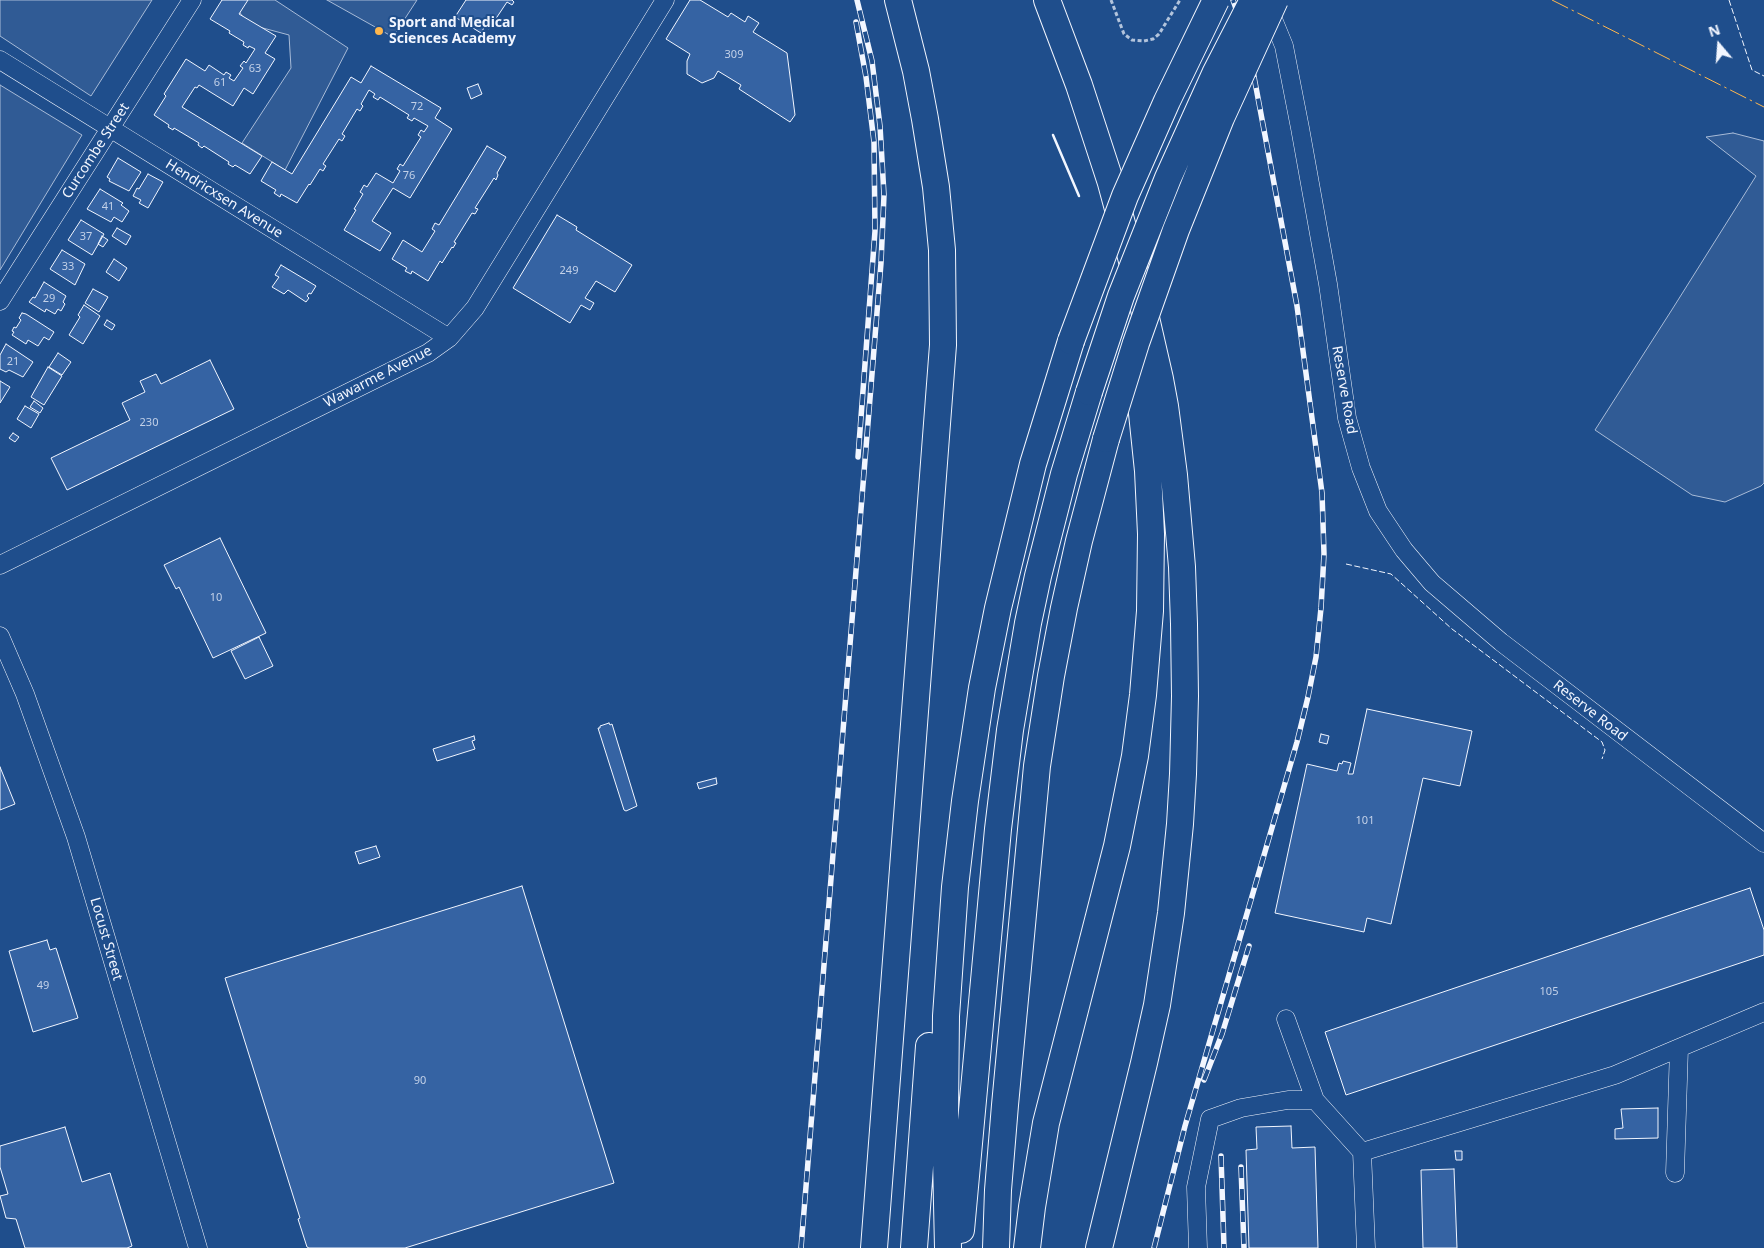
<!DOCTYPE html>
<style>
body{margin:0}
#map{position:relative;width:1764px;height:1248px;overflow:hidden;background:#1f4e8c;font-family:"Noto Sans",sans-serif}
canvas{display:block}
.north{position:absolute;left:1694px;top:20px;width:50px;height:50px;-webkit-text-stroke:4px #1f4e8c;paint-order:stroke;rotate:342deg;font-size:14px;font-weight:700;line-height:20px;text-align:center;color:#f2f6ff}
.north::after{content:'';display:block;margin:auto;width:18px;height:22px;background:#f2f6ff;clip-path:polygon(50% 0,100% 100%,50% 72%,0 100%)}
</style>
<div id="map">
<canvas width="1764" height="1248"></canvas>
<div class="north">N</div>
</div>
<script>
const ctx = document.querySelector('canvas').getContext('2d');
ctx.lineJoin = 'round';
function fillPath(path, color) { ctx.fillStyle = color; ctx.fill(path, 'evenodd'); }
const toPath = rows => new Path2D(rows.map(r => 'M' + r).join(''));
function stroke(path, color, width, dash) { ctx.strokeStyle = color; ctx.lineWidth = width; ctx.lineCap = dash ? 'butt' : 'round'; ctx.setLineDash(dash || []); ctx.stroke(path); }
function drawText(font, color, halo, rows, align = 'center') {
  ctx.font = font + ' "Noto Sans",sans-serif'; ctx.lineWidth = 4; ctx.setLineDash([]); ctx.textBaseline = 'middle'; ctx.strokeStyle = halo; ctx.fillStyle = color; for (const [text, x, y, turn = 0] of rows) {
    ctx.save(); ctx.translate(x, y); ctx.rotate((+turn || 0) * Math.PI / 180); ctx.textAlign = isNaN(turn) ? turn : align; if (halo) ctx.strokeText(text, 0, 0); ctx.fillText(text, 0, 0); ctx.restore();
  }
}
const built = toPath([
 [0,0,152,0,91,96,0,36,0,0],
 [231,0,275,0,348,48,285,170,242,143,291,68,289,35,248,24,231,0],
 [327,0,417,0,393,37,327,0],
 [0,85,82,135,0,270,0,85],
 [1733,133,1764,141,1764,483,1761,486,1725,502,1692,495,1595,430,1673,308,1756,176,1706,137,1733,133]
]);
const building = toPath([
 [222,0,248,0,239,14,276,36,265,53,275,59,253,94,244,88,233,106,199,85,197,88,195,87,182,107,262,156,250,174,235,165,233,167,228,164,229,162,204,146,202,148,198,145,199,143,174,128,173,130,168,127,169,125,154,115,166,96,164,94,186,59,205,71,209,65,224,75,226,72,231,75,229,78,234,81,243,68,240,66,244,61,246,63,255,49,249,46,248,48,243,45,244,42,229,33,230,31,210,19,222,0],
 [466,0,512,0,514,2,512,5,507,2,489,29,485,26,481,33,455,17,466,0],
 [690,0,700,0,728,17,731,13,745,22,748,16,759,23,753,32,787,53,795,115,790,122,739,89,741,85,718,71,714,78,702,83,687,74,687,61,690,54,666,39,690,0],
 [371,66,441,108,435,118,452,129,410,198,393,188,372,221,391,233,380,251,344,230,356,210,354,209,363,194,360,192,364,185,367,187,376,173,393,183,400,171,397,169,400,164,403,166,421,137,418,135,421,130,424,132,428,126,414,118,412,121,407,118,409,115,380,97,378,100,373,97,375,94,369,90,361,104,363,106,360,111,357,109,342,134,345,136,342,141,339,139,323,164,326,166,323,171,320,169,310,185,309,184,297,203,281,194,280,197,274,193,276,190,261,181,272,162,292,174,351,77,361,83,371,66],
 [478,84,482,94,471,99,467,88,478,84],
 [487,146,506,157,497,173,498,175,496,180,494,178,475,208,478,209,475,214,472,213,454,242,456,243,453,248,452,247,442,263,440,261,428,281,412,271,411,274,405,271,407,268,392,259,403,240,422,252,435,231,432,229,435,223,439,225,487,146],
 [118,158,141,172,129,191,109,181,110,179,107,177,118,158],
 [148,174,163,182,148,208,139,203,141,200,133,196,137,188,139,189,148,174],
 [100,189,123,203,121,205,129,211,122,222,114,217,111,222,87,209,100,189],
 [557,215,577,227,576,230,632,265,615,292,596,281,585,298,594,303,590,310,581,305,570,323,513,288,557,215],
 [81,220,104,234,92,255,68,240,81,220],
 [117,228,131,236,126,245,112,236,117,228],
 [102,236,108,240,103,247,98,244,102,236],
 [62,250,85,264,75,285,50,269,62,250],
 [114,259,127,268,119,281,106,272,114,259],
 [281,265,316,286,311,294,309,293,307,296,309,298,306,302,288,290,284,294,272,287,279,277,275,275,281,265],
 [44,282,66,296,63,302,65,304,61,311,58,309,55,314,46,309,45,312,29,302,33,297,35,298,44,282],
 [93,289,108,297,99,312,85,303,93,289],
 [84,305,100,316,83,344,69,335,80,317,78,315,84,305],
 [22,313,26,314,54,332,49,340,44,337,38,346,28,340,26,344,12,335,14,332,12,331,14,327,16,328,21,320,19,318,22,313],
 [107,320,115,325,112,330,104,325,107,320],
 [6,344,33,362,23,377,9,370,6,372,0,369,0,355,6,344],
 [58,353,71,362,62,375,49,367,58,353],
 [210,360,234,409,67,490,51,458,130,420,122,403,145,392,140,381,156,374,161,384,210,360],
 [48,367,62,376,44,405,31,397,48,367],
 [0,381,10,387,0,403,0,381],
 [34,401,43,408,40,413,30,407,34,401],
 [25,406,39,414,31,428,17,419,25,406],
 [13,433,19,437,15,442,9,438,13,433],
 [220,538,266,633,213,658,179,587,176,589,164,565,220,538],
 [259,637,273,666,245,679,231,651,259,637],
 [1367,709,1472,731,1460,786,1423,778,1391,924,1367,918,1364,932,1275,913,1307,764,1337,771,1339,763,1342,764,1343,761,1351,763,1348,774,1353,774,1367,709],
 [609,723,610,725,612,724,637,806,626,811,624,810,598,728,600,728,600,726,609,723],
 [1321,734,1329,736,1327,744,1319,742,1321,734],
 [474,736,475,740,472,741,475,749,437,761,433,749,474,736],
 [0,767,15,804,0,810,0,767],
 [716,778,717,784,699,789,697,783,716,778],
 [376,846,380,857,359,864,355,852,376,846],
 [522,886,614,1183,405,1248,309,1248,307,1247,298,1219,300,1218,225,978,522,886],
 [1750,888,1764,930,1764,955,1346,1095,1325,1032,1750,888],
 [47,940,50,950,56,948,78,1018,33,1032,9,951,47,940],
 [1658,1108,1658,1138,1615,1139,1615,1129,1623,1128,1621,1109,1658,1108],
 [1291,1126,1292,1148,1315,1147,1318,1248,1249,1248,1246,1150,1257,1149,1256,1127,1291,1126],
 [65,1127,82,1182,110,1173,132,1246,127,1248,25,1248,16,1219,6,1218,0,1196,8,1194,0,1167,0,1146,65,1127],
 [1455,1151,1462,1151,1462,1160,1456,1160,1455,1151],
 [1454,1169,1457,1248,1423,1248,1421,1170,1454,1169]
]);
const path = toPath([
 [1111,0,1124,34,1132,40,1144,41,1153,39,1159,34,1180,0]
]);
const minor = toPath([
 [1268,7,1284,46,1300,128,1328,284,1347,418,1361,468,1378,511,1404,550,1432,583,1501,642,1764,843],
 [0,60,449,338],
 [0,301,192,0],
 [0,565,428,353,449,338,475,308,665,0],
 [0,636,25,694,76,837,198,1248],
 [1286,1019,1315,1100],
 [1362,1152,1615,1075,1764,1012],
 [1675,1173,1679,1048],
 [1198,1248,1196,1187,1210,1119,1241,1108,1288,1100,1315,1100,1362,1152,1366,1248]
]);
const highway = toPath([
 [1047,0,1079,85,1111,183,1138,283,1160,379,1165,406,1174,475,1182,567,1184,624,1185,696,1183,774,1180,824,1171,913,1157,1005,1144,1063,1099,1248],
 [961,1230,998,829,1010,730,1028,623,1038,576,1064,474,1089,392],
 [874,1248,943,345,942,250,936,187,925,119,916,71,898,0],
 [914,1248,929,1046],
 [948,1248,945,1114,946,1016,955,887,965,801,982,688,998,608,1033,464,1071,341],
 [996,1248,998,1190,1005,1105,1037,766,1051,676,1064,608,1079,541,1106,439],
 [1027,1248,1032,1207,1046,1123,1117,846,1135,756,1143,695,1150,611,1151,534,1148,471,1138,375,1137,345]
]);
const rail = toPath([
 [856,22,866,77,874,142,875,231,858,457],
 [1204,1080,1222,1034,1249,946],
 [1221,1156,1224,1248],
 [1241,1167,1244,1248],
 [801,1248,881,263,884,195,880,126,872,61,857,0],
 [1154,1248,1185,1126,1297,742,1308,697,1316,657,1321,608,1324,554,1322,493,1297,306,1252,66,1244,32,1233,0]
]);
const highwayBridge = toPath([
 [1071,341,1125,196,1167,101,1216,0],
 [1089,392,1121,296,1168,178,1215,74,1253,0],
 [1106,439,1136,343,1176,230,1221,118,1275,0]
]);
const fence = toPath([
 [1729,0,1752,70,1764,76],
 [1346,564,1391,574,1452,629,1602,742,1605,750,1602,759]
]);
const wall = toPath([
 [1053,135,1079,196]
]);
const power = toPath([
 [1552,0,1764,107]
]);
const markers = [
 [379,31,5,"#ffb74d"]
];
const numberNames = [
 ["309",734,55],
 ["63",255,69],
 ["61",220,83],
 ["72",417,107],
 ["76",409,176],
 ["41",108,207],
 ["37",86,237],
 ["33",68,267],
 ["249",569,271],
 ["29",49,299],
 ["21",13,362],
 ["230",149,423],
 ["10",216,598],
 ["101",1365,821],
 ["49",43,986],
 ["105",1549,992],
 ["90",420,1081]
];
const poiNames = [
 ["Sport and Medical",389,23],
 ["Sciences Academy",389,39]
];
const streetNames = [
 ["Curcombe Street",96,151,-57],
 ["Hendricxsen Avenue",224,199,32],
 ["Wawarme Avenue",378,377,-27],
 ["Reserve Road",1344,390,80],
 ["Reserve Road",1590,711,38],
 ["Locust Street",106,939,74]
];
fillPath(built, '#305b95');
stroke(built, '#a8bbd7', 1);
fillPath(building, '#3563a3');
stroke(building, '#f2f6ff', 1);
stroke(minor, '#f2f6ff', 19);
stroke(highway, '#f2f6ff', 28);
stroke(path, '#b3c4dc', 3, [4, 2.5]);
stroke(minor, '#1f4e8c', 18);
stroke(highway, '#1f4e8c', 26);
stroke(rail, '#f2f6ff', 5.5);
stroke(rail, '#1f4e8c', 4, [11]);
stroke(highwayBridge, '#f2f6ff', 28, []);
stroke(highwayBridge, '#1f4e8c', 26);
stroke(fence, '#f2f6ff', 1, [6, 2.5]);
stroke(wall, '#f2f6ff', 2.5);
stroke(power, '#ffb74d', 1, [18, 4, 2.5, 4]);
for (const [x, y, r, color] of markers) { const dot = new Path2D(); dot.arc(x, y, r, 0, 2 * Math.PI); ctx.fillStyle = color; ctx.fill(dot); stroke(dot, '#1f4e8c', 2); }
drawText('11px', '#c3d1e8', null, numberNames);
drawText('bold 14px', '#f2f6ff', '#1f4e8c', poiNames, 'left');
drawText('14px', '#f2f6ff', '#1f4e8c', streetNames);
</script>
